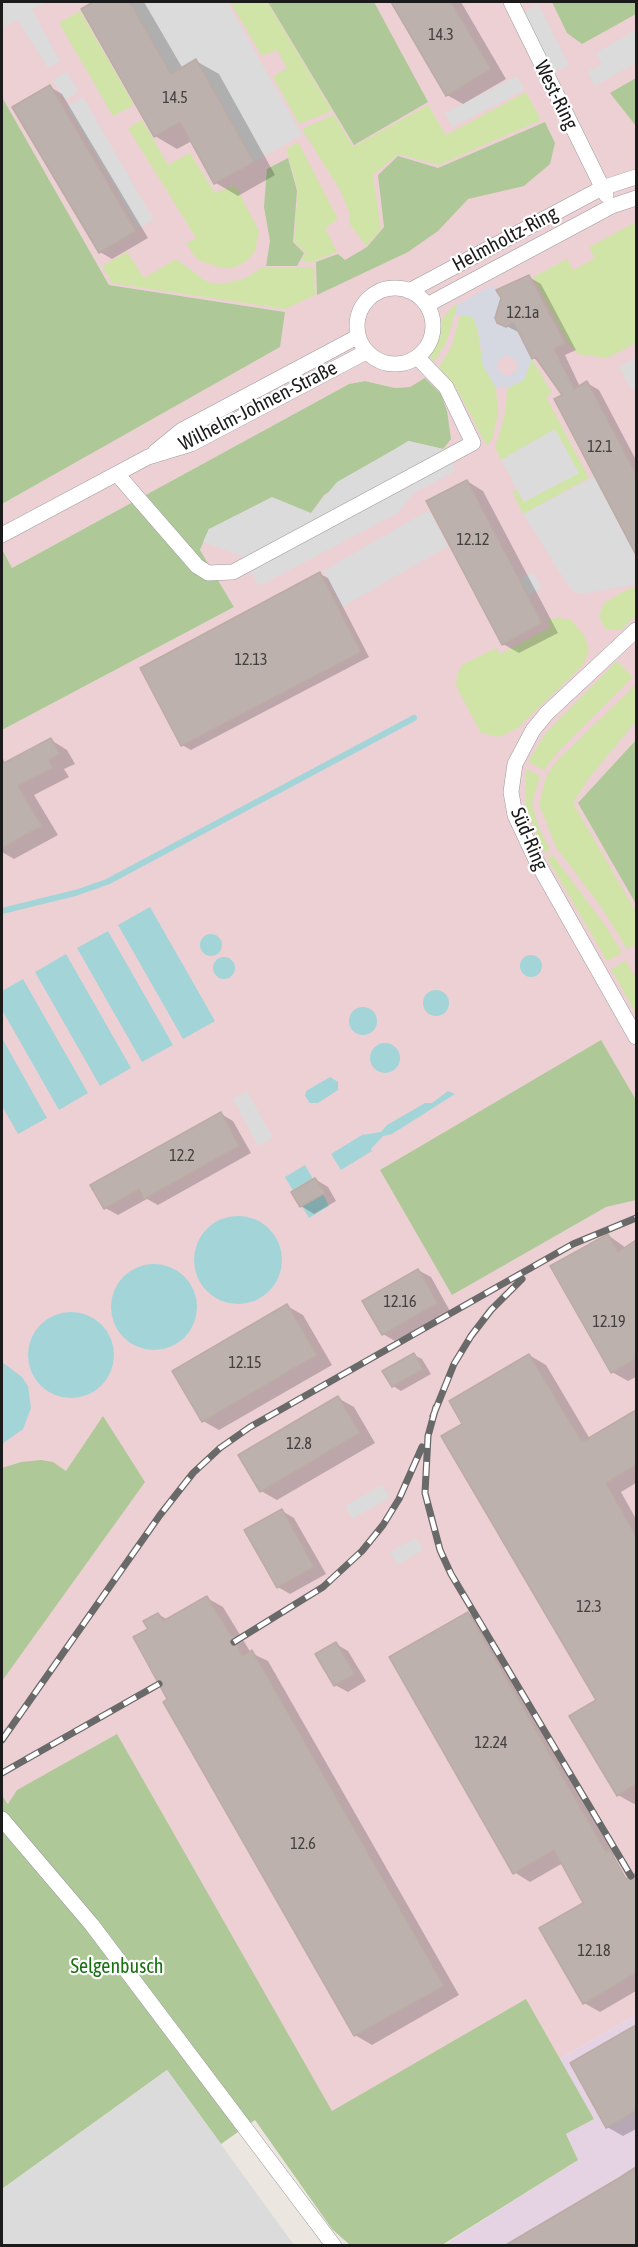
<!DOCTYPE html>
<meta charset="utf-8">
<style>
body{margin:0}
#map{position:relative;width:638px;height:2247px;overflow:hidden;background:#ece6e1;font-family:"Asap Condensed",sans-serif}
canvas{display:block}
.frame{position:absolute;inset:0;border:3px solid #1b1b1b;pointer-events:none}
</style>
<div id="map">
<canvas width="638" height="2247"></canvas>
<div class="frame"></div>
</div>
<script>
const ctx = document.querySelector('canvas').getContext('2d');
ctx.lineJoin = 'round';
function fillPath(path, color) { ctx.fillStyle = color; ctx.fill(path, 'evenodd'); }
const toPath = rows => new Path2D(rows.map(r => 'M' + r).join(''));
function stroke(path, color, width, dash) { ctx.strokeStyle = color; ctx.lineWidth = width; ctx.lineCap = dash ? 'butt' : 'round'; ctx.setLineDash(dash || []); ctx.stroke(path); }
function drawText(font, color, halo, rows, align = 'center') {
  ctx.font = font + ' "Asap Condensed",sans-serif'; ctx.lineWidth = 4.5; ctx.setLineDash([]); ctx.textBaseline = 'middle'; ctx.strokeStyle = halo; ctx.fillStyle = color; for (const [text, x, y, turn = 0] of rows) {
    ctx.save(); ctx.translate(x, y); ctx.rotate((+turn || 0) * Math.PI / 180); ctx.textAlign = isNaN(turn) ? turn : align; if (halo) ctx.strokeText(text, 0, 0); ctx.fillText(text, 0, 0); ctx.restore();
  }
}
const commercial = toPath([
 [2,2,636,2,636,2015,559,2059,442,2245,350,2245,332,2229,255,2119,2,1795,2,730,234,607,200,550,209,529,410,387,395,388,365,381,349,384,12,568,2,549,2,504,279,347,285,312,109,285,2,97]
]);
const industrial = toPath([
 [636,2015,636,2245,442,2246,578,2160,566,2134,594,2119,559,2059]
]);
const grass = toPath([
 [230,2,267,2,332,111,299,124,273,77,287,68,277,50,262,56],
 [80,11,134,105,113,116,59,23],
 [526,92,541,120,439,165,398,154,373,175,381,229,366,246,349,223,350,214,340,190,302,129,334,115,353,147,428,105,446,135],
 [142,120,168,165,190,153,215,193,235,185,259,231,255,251,247,261,233,268,222,268,200,261,192,253,187,243,196,238,128,128],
 [298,142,338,219,325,228,337,252,309,263,301,260,306,253,294,241,298,190,286,149],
 [636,222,636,343,607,358,578,354,568,343,533,277,567,259,573,270,595,258,589,247],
 [127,252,144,278,176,259,207,282,222,284,246,278,261,268,314,267,315,295,285,309,112,283,102,266],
 [458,304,446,343,434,362,429,356,439,341,443,317,452,307],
 [465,314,473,317,477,326,483,366,496,388,498,414,492,440,486,445,457,389,439,367,452,345,460,316],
 [532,359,552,393,546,397,589,478,523,514,512,491,516,490,524,502,578,473,555,429,501,460,495,447,504,418,508,388],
 [636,587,636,615,621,630,606,630,599,617,604,603,624,591],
 [560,618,571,620,584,635,589,650,584,664,518,728,499,737,481,733,456,686,457,675,462,665,496,648,500,654,551,627,547,621,549,619],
 [617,661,633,677,558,752,544,770,528,762,545,734],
 [636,684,636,721,589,778,573,803,636,912,636,944,627,949,601,907,556,847,539,804,546,777,556,762],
 [526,769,540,776,532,804,539,828,550,849,544,853,526,809],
 [553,855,607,928,622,953,607,961,547,858],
 [626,961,636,979,636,1014,611,969]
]);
const forest = toPath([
 [268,2,374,2,428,102,354,145],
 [552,2,636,2,636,14,582,44,567,33],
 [636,78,636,126,610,93],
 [2,97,109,285,285,312,280,347,2,504],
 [545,122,555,143,550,164,524,186,468,199,438,231,408,252,317,295,316,262,338,254,345,260,367,247,384,227,378,175,398,156,438,168],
 [288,158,297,191,293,242,304,253,297,266,266,266,270,241,264,207,267,169],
 [425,378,441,394,447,411,451,439,443,449,408,441,324,495,311,513,209,529,200,550,234,607,2,730,2,549,12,568,349,384,365,381,395,388,410,387],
 [636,740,636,904,578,803],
 [601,1040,636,1100,636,1200,606,1207,452,1295,380,1170],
 [103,1416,145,1482,2,1681,2,1468,21,1462,41,1460,53,1462,66,1471],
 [117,1734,332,2111,526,1999,594,2119,566,2134,578,2160,442,2245,350,2245,332,2229,255,2120,221,2144,167,2070,2,2189,2,1795,8,1804,17,1790]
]);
const parking = toPath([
 [2,2,49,2,32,9,60,61,48,68,17,19,2,28],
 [130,2,227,2,302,135,254,162,197,60,171,73],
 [538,4,569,65,547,76,518,16],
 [636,30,636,63,595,86,587,72,602,64,596,53],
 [67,72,79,91,65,101,53,80],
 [517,76,524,90,452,127,445,113],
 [83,97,154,220,138,228,67,106],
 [636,358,636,388,632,390,619,367],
 [555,429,579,473,524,502,501,460],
 [409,441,443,449,455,471,414,493,398,513,259,586,241,556,203,542,209,529,272,497,311,513,337,482],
 [595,476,636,555,636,584,581,594,574,592,566,582,523,514],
 [429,510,448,546,342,607,323,571],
 [533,572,542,588,528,596,519,579],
 [247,1091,273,1138,258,1146,233,1099],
 [382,1485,390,1498,352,1519,345,1506],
 [416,1538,423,1550,397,1565,390,1552],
 [167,2070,294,2245,2,2245,2,2189]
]);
const plaza = toPath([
 [493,285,504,304,498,308,495,318,497,323,506,327,514,323,532,359,524,380,508,388,496,388,483,366,479,334,473,317,455,314,458,304],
 [504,356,513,358,517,363,517,369,509,376,502,374,498,369,498,363]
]);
const water = toPath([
 [150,907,215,1021,183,1039,118,925],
 [108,931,173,1045,142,1062,77,948],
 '200 945a11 11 0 1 1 22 0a11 11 0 1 1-22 0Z',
 [66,954,131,1068,100,1086,35,972],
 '520 966a11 11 0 1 1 22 0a11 11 0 1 1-22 0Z',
 '213 968a11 11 0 1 1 22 0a11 11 0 1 1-22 0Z',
 [23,979,88,1093,59,1110,2,1010,2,991],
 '423 1003a13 13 0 1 1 26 0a13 13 0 1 1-26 0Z',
 '349 1021a14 14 0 1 1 28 0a14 14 0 1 1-28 0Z',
 [2,1038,47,1118,18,1134,2,1106],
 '370 1058a15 15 0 1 1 30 0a15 15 0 1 1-30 0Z',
 [330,1077,338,1082,338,1090,318,1103,310,1103,305,1096,306,1091],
 [448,1091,455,1094,392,1134,383,1136,371,1149,372,1151,341,1170,331,1154,362,1135,381,1132,387,1125,425,1103,432,1103],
 [305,1165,313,1179,293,1191,285,1177],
 [323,1194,329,1206,309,1218,302,1206],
 '194 1260a44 44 0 1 1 88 0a44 44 0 1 1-88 0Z',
 '111 1307a43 43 0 1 1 86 0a43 43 0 1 1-86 0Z',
 '28 1355a43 43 0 1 1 86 0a43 43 0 1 1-86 0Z',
 [2,1362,22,1377,28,1386,31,1408,23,1429,2,1444]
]);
const shadow = toPath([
 [96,2,144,2,183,69,196,61,219,74,275,175,238,196,216,183,192,141,177,149,155,136,83,9],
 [392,2,461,2,506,79,463,104,447,95],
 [50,87,62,94,148,238,112,259,100,252],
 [529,277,541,284,576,350,565,355,580,387,587,383,599,390,636,460,636,552,556,400,564,396,539,361,533,358,520,333,499,322],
 [467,481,483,491,558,633,519,653,503,644],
 [320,574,328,578,369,657,191,750,182,745],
 [51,740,67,750,75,764,64,769,69,777,34,795,58,835,14,859,2,852,2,766],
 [221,1114,233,1121,251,1153,158,1205,147,1199,118,1215,105,1208],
 [315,1179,328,1187,336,1201,314,1214,301,1206],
 [608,1235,626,1248,636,1242,636,1377,628,1381,612,1372],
 [418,1270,431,1277,450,1311,395,1341,383,1334],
 [287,1306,303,1315,332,1365,219,1430,203,1421],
 [414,1355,422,1359,431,1374,401,1391,393,1386],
 [529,1355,546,1365,590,1439,636,1412,636,1483,621,1492,636,1519,636,1803,634,1804,618,1795,598,1701,464,1424],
 [338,1398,354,1407,375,1443,277,1500,261,1491],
 [282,1511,294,1518,326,1574,290,1594,278,1587],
 [207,1598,223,1607,251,1653,268,1661,459,1995,372,2045,355,2035,165,1702,169,1699,150,1630,158,1614,168,1620],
 [468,1613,484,1623,619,1857,626,1861,634,1876,636,1874,636,1991,600,2012,584,2003,585,1903,563,1863,530,1882,514,1872],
 [611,1855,614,1855,631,1884,628,1886],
 [336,1644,348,1651,366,1681,348,1692,335,1685],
 [636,2027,636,2129,623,2136,607,2127,572,2063],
 [636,2169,636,2246,506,2246]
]);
const stream = toPath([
 [2,911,75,893,107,882,414,718]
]);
const building = toPath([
 [93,2,130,2,171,74,196,59,254,162,214,184,180,122,154,137,81,9,93,2],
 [391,2,451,2,491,69,446,96,391,2],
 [50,85,136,231,99,253,12,107,50,85],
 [529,275,565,343,554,349,574,389,587,381,636,474,636,555,554,399,562,395,535,357,532,359,514,323,506,327,497,323,495,318,501,298,496,290,529,275],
 [467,480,542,623,502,645,426,501,467,480],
 [320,572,361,652,181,746,140,668,320,572],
 [51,738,60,754,49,760,53,768,18,786,42,826,2,848,2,758,4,763,51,738],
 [221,1112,239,1146,144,1199,139,1189,104,1209,90,1185,221,1112],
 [315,1178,325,1193,300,1207,291,1192,315,1178],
 [608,1234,618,1252,636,1240,636,1359,611,1373,550,1266,608,1234],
 [418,1269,438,1303,382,1335,362,1301,418,1269],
 [287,1304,317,1355,202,1422,172,1371,287,1304],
 [414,1353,423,1369,392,1387,382,1371,414,1353],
 [529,1354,582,1442,636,1410,636,1465,606,1483,636,1536,636,1784,617,1796,569,1716,596,1700,441,1436,462,1424,449,1401,529,1354],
 [338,1396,360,1433,260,1492,238,1455,338,1396],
 [282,1509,314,1567,277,1588,244,1530,282,1509],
 [207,1596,243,1656,252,1650,444,1986,354,2036,163,1702,167,1699,133,1637,148,1629,143,1621,158,1613,163,1621,207,1596],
 [468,1612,606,1852,610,1850,626,1879,636,1873,636,1973,583,2004,539,1928,583,1903,554,1850,513,1874,389,1657,468,1612],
 [336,1642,355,1674,334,1686,315,1654,336,1642],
 [636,2025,636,2111,606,2128,570,2063,636,2025],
 [636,2167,636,2246,504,2246,619,2178,636,2167]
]);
const street = toPath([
 [511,2,606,195],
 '357 326a38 38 0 1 1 76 0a38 38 0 1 1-76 0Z',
 [409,291,602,188,636,177],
 [427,305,612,206,636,198],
 [155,452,182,430,357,337],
 [117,474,197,566,208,573,233,572,473,443,446,387,417,357],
 [2,535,148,457,191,444,366,352],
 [636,630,547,713,533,730,515,764,511,792,515,815,537,862,636,1037],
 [2,1819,92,1925,334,2246]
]);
const rail = toPath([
 [436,1407,428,1436,425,1493,440,1550,451,1574,631,1876],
 [433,1416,454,1364,471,1336,491,1310,522,1279],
 [234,1642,323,1587,362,1551,383,1525,399,1499,422,1447],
 [2,1740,160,1515,193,1473,220,1448,250,1427,573,1244,636,1218],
 [2,1773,159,1684]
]);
const numberNames = [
 ["14.3",441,35],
 ["14.5",175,98],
 ["12.1a",523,313],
 ["12.1",600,447],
 ["12.12",473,540],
 ["12.13",251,660],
 ["12.2",182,1156],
 ["12.16",400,1302],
 ["12.19",609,1322],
 ["12.15",245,1363],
 ["12.8",299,1444],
 ["12.3",589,1607],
 ["12.24",491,1743],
 ["12.6",303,1844],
 ["12.18",594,1951]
];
const streetNames = [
 ["West-Ring",556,95,64],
 ["Helmholtz-Ring",505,239,-28],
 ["Wilhelm-Johnen-Straße",258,406,-27],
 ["Süd-Ring",529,839,67]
];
const parkNames = [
 ["Selgenbusch",117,1967]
];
fillPath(commercial, '#edd0d4');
fillPath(industrial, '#e5d3e4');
fillPath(grass, '#d0e4a8');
fillPath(forest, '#aec997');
fillPath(parking, '#dbdbdb');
fillPath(plaza, '#d5d7e1');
fillPath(water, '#a3d5d8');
fillPath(shadow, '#0003');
stroke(stream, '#a3d5d8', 6);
fillPath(building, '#bcb1ad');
stroke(building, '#bcaba4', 1.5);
stroke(street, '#9c9c9c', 16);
stroke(street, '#fff', 15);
stroke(rail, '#696969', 7);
stroke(rail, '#fff', 4.5, [14]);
drawText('16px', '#434040', null, numberNames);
drawText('20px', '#1b1b1b', '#fff', streetNames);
drawText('20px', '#197111', '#fff', parkNames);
</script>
